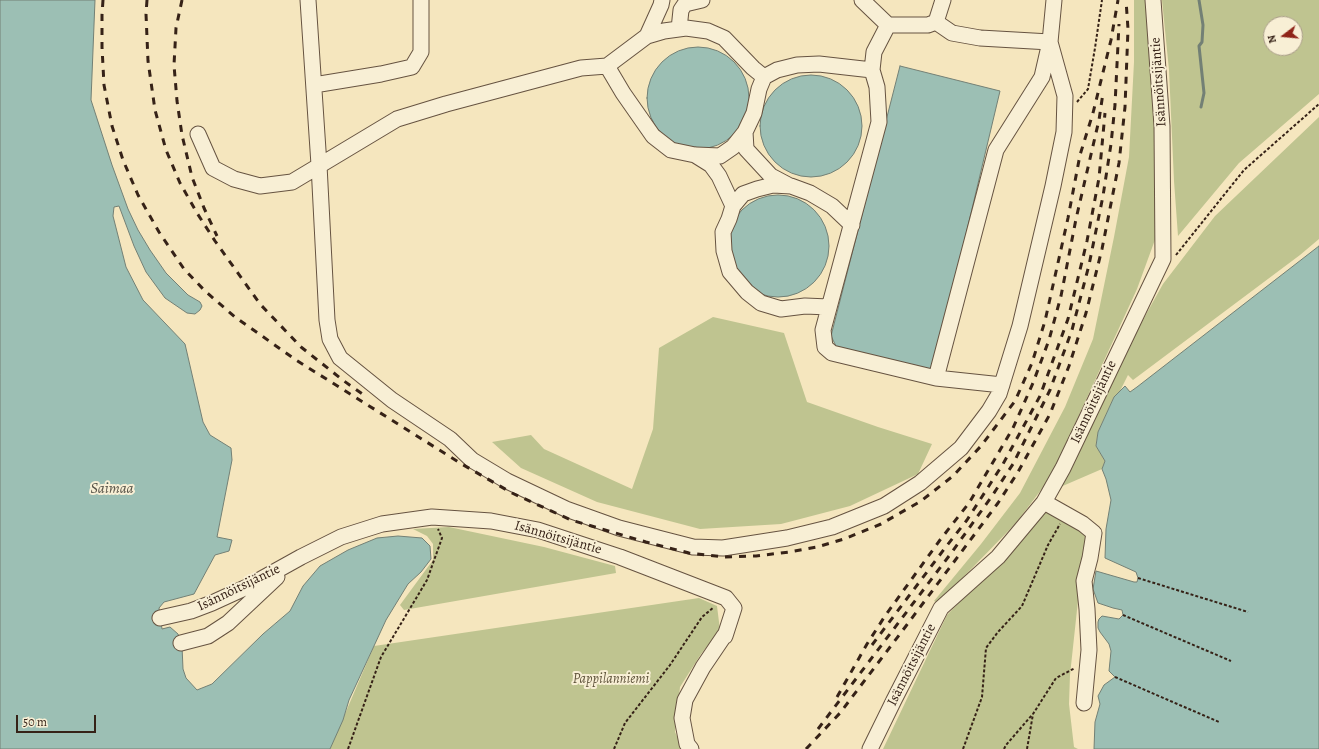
<!DOCTYPE html>
<meta charset="utf-8">
<style>
body{margin:0}
#map{position:relative;width:1319px;height:749px;overflow:hidden;background:#f5e6be;font-family:Alegreya,serif}
canvas{display:block}
.north{position:absolute;left:1263px;top:16px;width:40px;height:40px;box-sizing:border-box;background:#f8efd5;border:1px solid #aa9d89;border-radius:50%;rotate:254deg;font-size:11px;font-weight:700;line-height:16px;text-align:center;color:#362217}
.north::after{content:'';display:block;margin:auto;width:14px;height:18px;background:#8f2418;clip-path:polygon(50% 0,100% 100%,50% 72%,0 100%)}
.scale{position:absolute;left:16px;top:715px;width:80px;height:18px;box-sizing:border-box;border:2px solid #362217;border-top:0;padding-left:5px;font-size:12px;line-height:14px;white-space:nowrap;color:#362217;-webkit-text-stroke:3px #f8efd5;paint-order:stroke}
</style>
<div id="map">
<canvas width="1319" height="749"></canvas>
<div class="north">N</div>
<div class="scale">50 m</div>
</div>
<script>
const ctx = document.querySelector('canvas').getContext('2d');
ctx.lineJoin = 'round';
function fillPath(path, color) { ctx.fillStyle = color; ctx.fill(path, 'evenodd'); }
const toPath = rows => new Path2D(rows.map(r => 'M' + r).join(''));
function stroke(path, color, width, dash) { ctx.strokeStyle = color; ctx.lineWidth = width; ctx.lineCap = dash ? 'butt' : 'round'; ctx.setLineDash(dash || []); ctx.stroke(path); }
function drawText(font, color, halo, rows, align = 'center') {
  ctx.font = font + ' Alegreya,serif'; ctx.lineWidth = 4; ctx.setLineDash([]); ctx.textBaseline = 'middle'; ctx.strokeStyle = halo; ctx.fillStyle = color; for (const [text, x, y, turn = 0] of rows) {
    ctx.save(); ctx.translate(x, y); ctx.rotate((+turn || 0) * Math.PI / 180); ctx.textAlign = isNaN(turn) ? turn : align; if (halo) ctx.strokeText(text, 0, 0); ctx.fillText(text, 0, 0); ctx.restore();
  }
}
const green = toPath([
 [1134,0,1146,0,1156,130,1155,170,1156,237,1137,289,1050,478,1016,523,938,603,934,601,981,544,1020,493,1065,407,1093,339,1114,237,1129,157,1134,62],
 [1162,0,1319,0,1319,94,1239,163,1178,236,1174,181,1169,70],
 [1271,24,1295,24,1295,48,1271,48],
 [1319,117,1319,239,1300,255,1133,380,1128,375,1120,391,1114,397,1098,432,1096,446,1105,461,1102,469,1058,488,1116,368,1163,284,1215,216],
 [713,317,784,333,807,402,878,427,932,444,918,474,850,506,781,524,700,529,597,502,521,468,492,442,531,435,544,449,632,489,653,429,659,348],
 [1046,510,1091,535,1080,582,1070,675,1069,704,1074,747,1078,749,883,749,947,615,1029,530],
 [449,527,544,547,615,566,616,573,404,610,400,605,433,560,433,544,427,536,413,529],
 [699,598,717,606,720,630,701,654,680,687,675,732,683,749,330,749,374,646]
]);
const water = toPath([
 [0,0,95,0,91,100,112,165,128,209,138,230,150,250,166,273,188,295,200,302,202,306,200,310,195,314,187,313,165,298,146,272,134,246,119,206,114,207,113,216,126,267,143,300,185,344,203,422,210,435,231,448,232,460,217,537,232,540,229,551,215,555,194,594,164,602,159,608,162,629,170,627,178,634,182,646,183,669,186,678,197,690,212,684,263,634,290,611,303,586,320,566,348,550,377,538,398,536,422,538,430,546,431,559,421,572,408,584,386,620,349,700,343,720,330,749,0,749,0,0],
 '647 98a51 51 0 1 1 102 0a51 51 0 1 1-102 0Z',
 [900,66,1000,91,933,373,838,350,831,336,900,66],
 '760 126a51 51 0 1 1 102 0a51 51 0 1 1-102 0Z',
 '727 246a51 51 0 1 1 102 0a51 51 0 1 1-102 0Z',
 [1319,246,1319,749,1094,749,1095,722,1100,704,1098,696,1104,685,1115,677,1109,671,1111,651,1109,644,1100,632,1098,628,1098,622,1099,619,1102,616,1119,619,1123,615,1122,610,1113,608,1098,603,1093,589,1096,571,1134,582,1137,582,1138,578,1136,572,1105,558,1106,529,1111,500,1106,479,1102,469,1105,461,1096,446,1098,432,1114,397,1125,386,1130,392,1137,387,1319,246]
]);
const stream = toPath([
 [1199,0,1203,25,1202,42,1199,46,1204,93,1201,107]
]);
const path = toPath([
 [1077,102,1088,89,1095,48,1102,0],
 [1176,255,1244,170,1319,104],
 [1138,578,1248,612],
 [1123,615,1231,661],
 [1115,677,1219,722],
 [348,749,381,657,427,580,442,538,438,529],
 [614,749,625,723,670,665,702,617,714,607],
 [963,749,982,697,986,648,998,632,1022,606,1048,545,1060,524],
 [1004,749,1006,745,1032,715],
 [1027,749,1033,714,1056,678,1075,668]
]);
const minor = toPath([
 [308,0,319,165,327,320,330,339,340,358,392,400,450,439,472,460,507,481,566,509,619,528,693,547,723,548,787,538,832,527,884,506,920,483,961,448,989,411,999,394,1020,326,1053,186,1064,132,1065,96,1050,42,980,38,952,33,936,22],
 [862,0,888,25,874,52,872,70,877,87,879,122,823,330,825,347,832,353,936,378,996,150,1042,77,1050,42,1054,0],
 [888,25,928,25,936,22,943,0],
 [679,29,681,10,685,4,702,0],
 [647,36,664,31,686,28,708,31,724,38,753,68,764,77],
 [607,66,647,36,661,5,662,0],
 [314,85,381,74,412,67,421,52,421,0],
 [745,132,746,149,771,176,788,185],
 [198,134,213,168,234,179,260,186,292,182,397,119,446,104,581,68,607,66,623,93,653,136,671,150,695,155,711,165,719,176,733,206,729,219,723,232,724,251,730,272,747,292,761,303,781,309,805,306,829,307],
 [696,155,720,156,733,147,745,132,754,113,759,89,764,77,777,70,797,65,819,64,872,70],
 [733,206,743,194,757,189,773,185,791,186,810,193,832,206,852,225],
 [936,378,1002,385],
 [1044,502,1083,524,1094,533,1090,558,1084,581,1087,609,1089,650,1084,703],
 [160,618,191,611,212,603,247,587,301,557,341,537,382,524,432,517,491,521,538,530,620,557,726,598,734,608,725,636,724,636,703,667,685,700,682,718,687,744,691,749],
 [181,643,208,636,228,623,277,577],
 [870,749,894,700,941,608,998,557,1044,502,1063,468,1163,259,1162,126,1153,0]
]);
const rail = toPath([
 [103,0,102,15,102,47,104,85,112,126,123,160,138,195,159,232,184,269,205,291,235,317,296,360,460,463,512,493,571,520,646,542,689,553,724,557,756,556,789,552,817,547,844,539,881,524,921,501,953,476,981,446,1015,401,1032,363,1045,321,1068,218,1080,155,1093,113,1111,40,1118,0],
 [147,0,146,14,148,61,155,110,166,150,180,183,197,213,215,241,260,304,301,347,344,381,364,395],
 [182,0,176,28,174,65,177,101,182,135,192,177,204,208,217,236],
 [872,645,945,548,967,520,1003,464,1040,396,1068,319,1087,241,1099,178,1105,113],
 [837,697,867,644,885,616,940,540,969,503,1013,428,1033,383,1049,340,1061,296,1076,219,1099,120,1103,93],
 [818,729,952,552,992,496,1013,464,1050,390,1072,330,1089,265,1103,196,1111,144,1115,105,1119,24],
 [806,749,840,713,906,626,998,503,1018,472,1050,414,1069,366,1086,313,1102,249,1119,163,1125,107,1128,29,1126,0]
]);
const streetNames = [
 ["Isännöitsijäntie",1159,82,-94],
 ["Isännöitsijäntie",1094,402,-65],
 ["Isännöitsijäntie",558,538,16],
 ["Isännöitsijäntie",239,588,-26],
 ["Isännöitsijäntie",912,665,-63]
];
const parkNames = [
 ["Pappilanniemi",611,680]
];
const waterNames = [
 ["Saimaa",112,489]
];
fillPath(green, '#bfc490');
fillPath(water, '#9cbfb4');
stroke(water, '#738075', 1);
stroke(stream, '#738075', 3);
stroke(minor, '#665341', 17);
stroke(path, '#362217', 2, [3, 2]);
stroke(minor, '#f8efd5', 15);
stroke(rail, '#362217', 3, [7, 7]);
drawText('14px', '#362217', '#f8efd5', streetNames);
drawText('italic 14px', '#5f533b', '#f8efd5', parkNames);
drawText('italic 15px', '#555146', '#f8efd5', waterNames);
</script>
